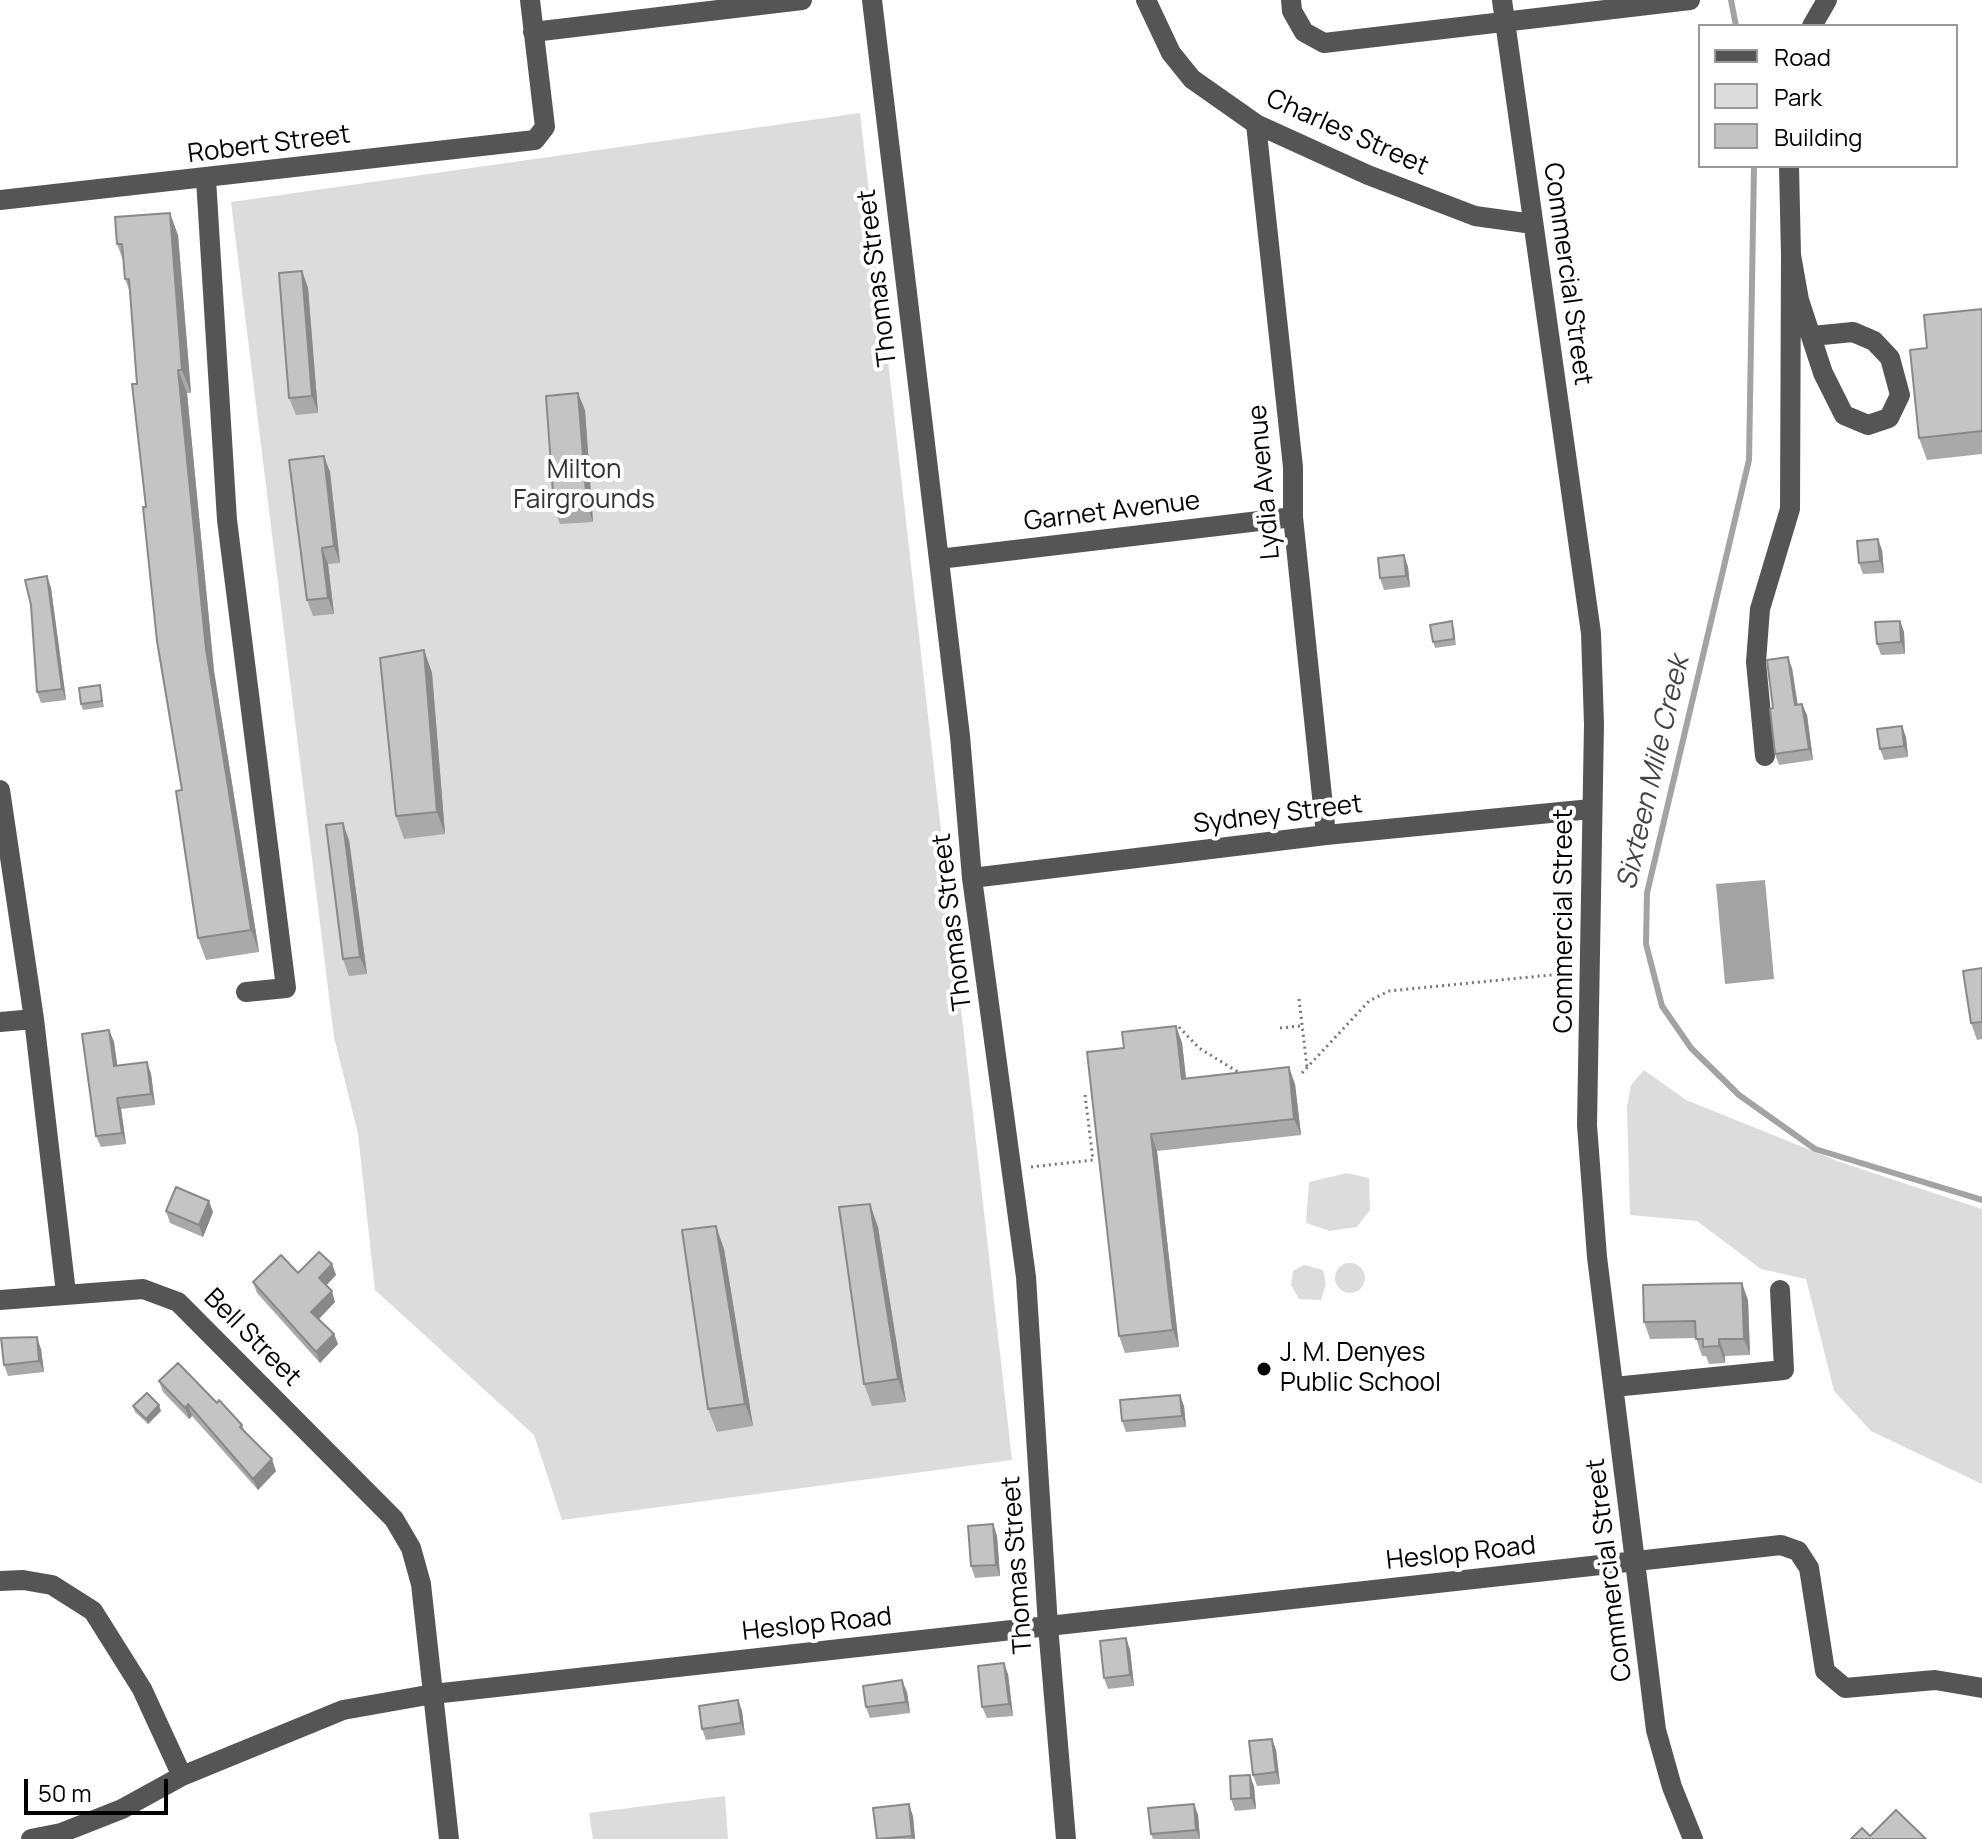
<!DOCTYPE html>
<style>
body{margin:0}
#map{position:relative;width:1982px;height:1839px;overflow:hidden;background:#fff;font-family:Manrope,sans-serif}
canvas{display:block}
.legend{position:absolute;left:1698px;top:24px;width:260px;height:144px;box-sizing:border-box;background:#fff;border:2px solid #999;margin:0;padding:10px 14px;list-style:none;font-size:24px;color:#000}
.legend li{display:flex;align-items:center;gap:16px;height:40px}
.legend b{width:40px;border:2px solid #999}
.scale{position:absolute;left:24px;top:1779px;width:144px;height:36px;box-sizing:border-box;border:4px solid #000;border-top:0;padding-left:10px;font-size:24px;line-height:28px;white-space:nowrap;color:#000;-webkit-text-stroke:6px #fff;paint-order:stroke}
</style>
<div id="map">
<canvas width="1982" height="1839"></canvas>
<ul class="legend">
<li><b style="height:10px;background:#555"></b>Road</li>
<li><b style="height:22px;background:#dcdcdc"></b>Park</li>
<li><b style="height:22px;background:#c4c4c4"></b>Building</li>
</ul>
<div class="scale">50 m</div>
</div>
<script>
const ctx = document.querySelector('canvas').getContext('2d');
ctx.lineJoin = 'round';
function fillPath(path, color) { ctx.fillStyle = color; ctx.fill(path, 'evenodd'); }
const toPath = rows => new Path2D(rows.map(r => 'M' + r).join(''));
function stroke(path, color, width, dash) { ctx.strokeStyle = color; ctx.lineWidth = width; ctx.lineCap = dash ? 'butt' : 'round'; ctx.setLineDash(dash || []); ctx.stroke(path); }
function drawText(font, color, halo, rows, align = 'center') {
  ctx.font = font + ' Manrope,sans-serif'; ctx.lineWidth = 8; ctx.setLineDash([]); ctx.textBaseline = 'middle'; ctx.strokeStyle = halo; ctx.fillStyle = color; for (const [text, x, y, turn = 0] of rows) {
    ctx.save(); ctx.translate(x, y); ctx.rotate((+turn || 0) * Math.PI / 180); ctx.textAlign = isNaN(turn) ? turn : align; if (halo) ctx.strokeText(text, 0, 0); ctx.fillText(text, 0, 0); ctx.restore();
  }
}
const green = toPath([
 [860,113,1012,1460,562,1520,534,1435,375,1290,358,1134,334,1037,231,202],
 [1644,1070,1686,1100,1840,1162,1982,1209,1982,1484,1871,1431,1834,1391,1806,1279,1761,1269,1697,1221,1630,1215,1627,1107,1631,1085],
 [1347,1173,1369,1178,1370,1210,1357,1227,1330,1231,1306,1223,1309,1182],
 '1335 1278a15 15 0 1 1 30 0a15 15 0 1 1-30 0Z',
 [1304,1265,1323,1270,1326,1284,1321,1300,1299,1299,1291,1285,1293,1271],
 [725,1796,728,1839,593,1839,589,1813]
]);
const water = toPath([
 [1765,880,1774,979,1725,984,1716,884]
]);
const stream = toPath([
 [1731,0,1736,26],
 [1754,166,1749,460,1647,893,1646,944,1662,1006,1691,1048,1739,1095,1815,1149,1982,1200]
]);
const path = toPath([
 [1299,999,1307,1067],
 [1179,1027,1199,1048,1243,1075],
 [1280,1028,1300,1026],
 [1302,1073,1369,1001,1389,991,1571,973],
 [1031,1167,1093,1160,1085,1095]
]);
const minor = toPath([
 [872,0,960,736,972,878,1026,1277,1048,1626,1066,1839],
 [1146,0,1171,53,1192,79,1256,124,1368,175,1475,216,1533,224],
 [1291,0,1292,11,1304,32,1324,43,1690,0],
 [1502,0,1591,633,1594,724,1587,1125,1597,1257,1656,1730,1672,1787,1693,1839],
 [1812,26,1827,0],
 [533,32,802,0],
 [1256,124,1293,467,1293,517,1326,835],
 [1789,166,1791,255,1799,300,1823,373,1844,415,1868,425,1889,418,1900,395,1890,358,1874,341,1853,332,1812,336],
 [206,179,227,520,286,988,246,992],
 [0,200,535,140,545,127,530,0],
 [939,559,1293,517],
 [1765,756,1756,662,1760,609,1790,509,1791,255],
 [0,790,34,1019,66,1293],
 [972,878,1326,835,1591,809],
 [0,1022,34,1019],
 [0,1300,143,1289,178,1302,394,1519,411,1548,421,1584,449,1839],
 [1614,1387,1784,1370,1780,1290],
 [0,1581,23,1580,52,1585,93,1611,142,1689,182,1776],
 [31,1839,61,1833,122,1809,182,1776,343,1710,433,1694,1781,1545,1798,1551,1809,1568,1825,1671,1845,1688,1935,1680,1982,1688]
]);
const wall = toPath([
 [178,235,191,393,187,393,214,671,259,952,206,960,198,938,182,790,146,507,130,292,125,279,124,263,117,244],
 [302,271,308,288,318,413,296,415,289,398],
 [1982,309,1982,454,1927,460,1919,438,1927,348],
 [585,410,593,522,560,524,554,507],
 [330,472,340,563,328,564,334,614,313,616,307,600],
 [1882,550,1884,573,1863,574,1859,563],
 [1404,555,1408,567,1410,587,1384,590,1380,578],
 [47,576,51,588,66,700,41,703,37,692],
 [1900,621,1904,632,1905,654,1881,655,1877,644],
 [1454,627,1456,645,1435,648,1433,642],
 [424,650,432,673,445,834,404,839,396,816],
 [1792,668,1798,705,1807,715,1813,760,1779,765,1775,754,1773,708],
 [100,685,104,707,83,710,81,704],
 [1906,737,1908,757,1884,760,1880,749],
 [349,840,367,974,349,976,343,959],
 [1982,968,1982,1039,1977,1040,1971,1023],
 [1176,1026,1182,1043,1186,1078,1295,1084,1301,1135,1157,1151,1179,1347,1125,1353,1119,1336,1124,1048],
 [109,1030,114,1042,117,1066,147,1062,151,1074,155,1105,121,1109,126,1144,101,1147,96,1136],
 [166,1211,213,1212,203,1237,170,1223],
 [878,1227,906,1402,872,1406,864,1384],
 [724,1249,753,1426,717,1432,708,1409],
 [332,1264,336,1275,326,1285,335,1302,319,1319,334,1334,338,1344,320,1363,257,1293,253,1282,298,1273],
 [1748,1300,1750,1355,1725,1356,1725,1363,1709,1364,1706,1356,1702,1356,1696,1338,1650,1339,1644,1322],
 [41,1349,44,1372,8,1376,4,1365],
 [159,1381,217,1403,242,1425,245,1432,276,1471,258,1490,192,1416,189,1419,163,1392],
 [133,1406,161,1411,148,1424,135,1412],
 [1184,1406,1186,1427,1126,1432,1122,1421],
 [993,1524,997,1536,1000,1576,975,1578,971,1566],
 [1126,1638,1130,1650,1134,1686,1108,1689,1104,1678],
 [1008,1674,1013,1716,987,1718,982,1707],
 [907,1692,910,1713,870,1718,866,1707],
 [738,1700,742,1711,745,1735,706,1740,702,1729],
 [1272,1739,1276,1750,1280,1784,1257,1786,1253,1775],
 [1254,1786,1256,1809,1235,1811,1231,1799],
 [1194,1804,1198,1815,1200,1839,1153,1839,1151,1834],
 [913,1816,915,1839,877,1839]
]);
const shadedWall = toPath([
 [170,213,178,235,191,393,182,370],
 [302,271,308,288,318,413,312,396],
 [178,370,187,393,214,671,259,952,251,930,206,649],
 [578,393,585,410,593,522,587,505],
 [324,456,330,472,340,563,334,546],
 [1878,539,1882,550,1884,573,1880,561],
 [322,548,328,564,334,614,328,598],
 [1404,555,1408,567,1410,587,1406,576],
 [47,576,51,588,66,700,62,689],
 [1900,621,1904,632,1905,654,1901,642],
 [424,650,432,673,445,834,437,812],
 [1788,657,1792,668,1799,716,1795,705],
 [1802,704,1807,715,1813,760,1809,749],
 [1902,726,1906,737,1908,757,1904,746],
 [343,823,349,840,367,974,360,957],
 [1176,1026,1182,1043,1188,1096,1182,1079],
 [109,1030,114,1042,119,1077,114,1066],
 [147,1062,151,1074,155,1105,151,1094],
 [1289,1067,1295,1084,1301,1135,1294,1119],
 [117,1098,121,1109,126,1144,122,1133],
 [1151,1134,1157,1151,1179,1347,1173,1330],
 [209,1201,213,1212,203,1237,199,1225],
 [870,1204,878,1227,906,1402,898,1379],
 [716,1226,724,1249,753,1426,745,1404],
 [332,1264,336,1275,323,1289,319,1278],
 [1742,1283,1748,1300,1750,1355,1744,1339],
 [332,1291,335,1302,315,1323,311,1312],
 [334,1334,338,1344,320,1363,316,1352],
 [37,1337,41,1349,44,1372,39,1361],
 [1719,1339,1725,1356,1725,1363,1719,1346],
 [1180,1395,1184,1406,1186,1427,1182,1416],
 [188,1404,192,1416,189,1419,185,1408],
 [159,1405,161,1411,148,1424,146,1419],
 [272,1459,276,1471,258,1490,253,1479],
 [993,1524,997,1536,1000,1576,996,1565],
 [1126,1638,1130,1650,1134,1686,1130,1675],
 [1004,1663,1008,1674,1013,1716,1009,1704],
 [902,1680,907,1692,910,1713,906,1702],
 [738,1700,742,1711,745,1735,741,1723],
 [1272,1739,1276,1750,1280,1784,1276,1772],
 [1250,1775,1254,1786,1256,1809,1251,1798],
 [909,1804,913,1816,915,1839,913,1839,912,1836],
 [1194,1804,1198,1815,1200,1839,1196,1830]
]);
const building = toPath([
 [170,213,182,370,178,370,206,649,251,930,198,938,176,791,182,790,157,641,143,507,146,507,132,384,137,384,129,279,125,279,122,244,117,244,115,217,170,213],
 [302,271,312,396,289,398,279,273,302,271],
 [1982,309,1982,431,1919,438,1910,350,1927,348,1924,315,1982,309],
 [578,393,587,505,554,507,546,396,578,393],
 [324,456,334,546,322,548,328,598,307,600,289,460,324,456],
 [1878,539,1880,561,1859,563,1857,541,1878,539],
 [1404,555,1406,576,1380,578,1378,558,1404,555],
 [47,576,62,689,37,692,31,605,25,580,47,576],
 [1452,621,1454,639,1433,642,1430,625,1452,621],
 [1900,621,1901,642,1877,644,1875,622,1900,621],
 [424,650,437,812,396,816,380,658,424,650],
 [1788,657,1795,705,1802,704,1809,749,1775,754,1770,709,1773,708,1767,660,1788,657],
 [100,685,102,701,81,704,79,688,100,685],
 [1902,726,1904,746,1880,749,1877,729,1902,726],
 [343,823,360,957,343,959,326,825,343,823],
 [1982,968,1982,1022,1971,1023,1963,971,1982,968],
 [1176,1026,1182,1079,1289,1067,1294,1119,1151,1134,1173,1330,1119,1336,1087,1052,1124,1048,1122,1032,1176,1026],
 [109,1030,114,1066,147,1062,151,1094,117,1098,122,1133,96,1136,82,1034,109,1030],
 [176,1187,209,1201,199,1225,166,1211,176,1187],
 [870,1204,898,1379,864,1384,839,1207,870,1204],
 [716,1226,745,1404,708,1409,682,1230,716,1226],
 [319,1252,332,1264,319,1278,332,1291,311,1312,334,1334,316,1352,253,1282,281,1255,298,1273,319,1252],
 [1742,1283,1744,1339,1719,1339,1719,1346,1703,1347,1703,1339,1696,1339,1695,1321,1644,1322,1643,1285,1742,1283],
 [37,1337,39,1361,4,1365,1,1338,37,1337],
 [178,1363,217,1403,219,1400,242,1425,240,1427,272,1459,253,1479,188,1404,185,1408,159,1381,178,1363],
 [147,1393,159,1405,146,1419,133,1406,147,1393],
 [1180,1395,1182,1416,1122,1421,1120,1400,1180,1395],
 [993,1524,996,1565,971,1566,968,1526,993,1524],
 [1126,1638,1130,1675,1104,1678,1100,1641,1126,1638],
 [1004,1663,1009,1704,982,1707,978,1666,1004,1663],
 [902,1680,906,1702,866,1707,863,1686,902,1680],
 [738,1700,741,1723,702,1729,699,1706,738,1700],
 [1272,1739,1276,1772,1253,1775,1249,1741,1272,1739],
 [1250,1775,1251,1798,1231,1799,1230,1776,1250,1775],
 [909,1804,912,1836,877,1839,873,1808,909,1804],
 [1194,1804,1196,1830,1151,1834,1148,1808,1194,1804],
 [1896,1810,1926,1839,1851,1839,1862,1828,1870,1836,1896,1810]
]);
const markers = [
 [1264,1369,8,"#000"]
];
const streetNames = [
 ["Charles Street",1347,133,24],
 ["Robert Street",269,145,-7],
 ["Commercial Street",1567,274,82],
 ["Thomas Street",878,278,-97],
 ["Lydia Avenue",1265,482,-95],
 ["Garnet Avenue",1112,512,-7],
 ["Sydney Street",1278,815,-7],
 ["Commercial Street",1565,921,-90],
 ["Thomas Street",953,922,-97],
 ["Bell Street",252,1338,45],
 ["Heslop Road",1461,1554,-6],
 ["Thomas Street",1018,1565,-94],
 ["Commercial Street",1610,1570,-97],
 ["Heslop Road",817,1625,-6]
];
const parkNames = [
 ["Milton",584,471],
 ["Fairgrounds",584,501]
];
const poiNames = [
 ["J. M. Denyes",1280,1354],
 ["Public School",1280,1384]
];
const waterNames = [
 ["Sixteen Mile Creek",1654,773,-77]
];
fillPath(green, '#dcdcdc');
fillPath(water, '#a3a3a3');
stroke(stream, '#a3a3a3', 6);
stroke(path, '#777', 3, [2, 4]);
stroke(minor, '#555', 20);
fillPath(wall, '#a9a9a9');
fillPath(shadedWall, '#898989');
fillPath(building, '#c4c4c4');
stroke(building, '#898989', 2);
for (const [x, y, r, color] of markers) { const dot = new Path2D(); dot.arc(x, y, r, 0, 2 * Math.PI); ctx.fillStyle = color; ctx.fill(dot); stroke(dot, '#fff', 3); }
drawText('26px', '#000', '#fff', streetNames);
drawText('26px', '#333', '#fff', parkNames);
drawText('26px', '#000', '#fff', poiNames, 'left');
drawText('italic 28px', '#444', '#fff', waterNames);
</script>
